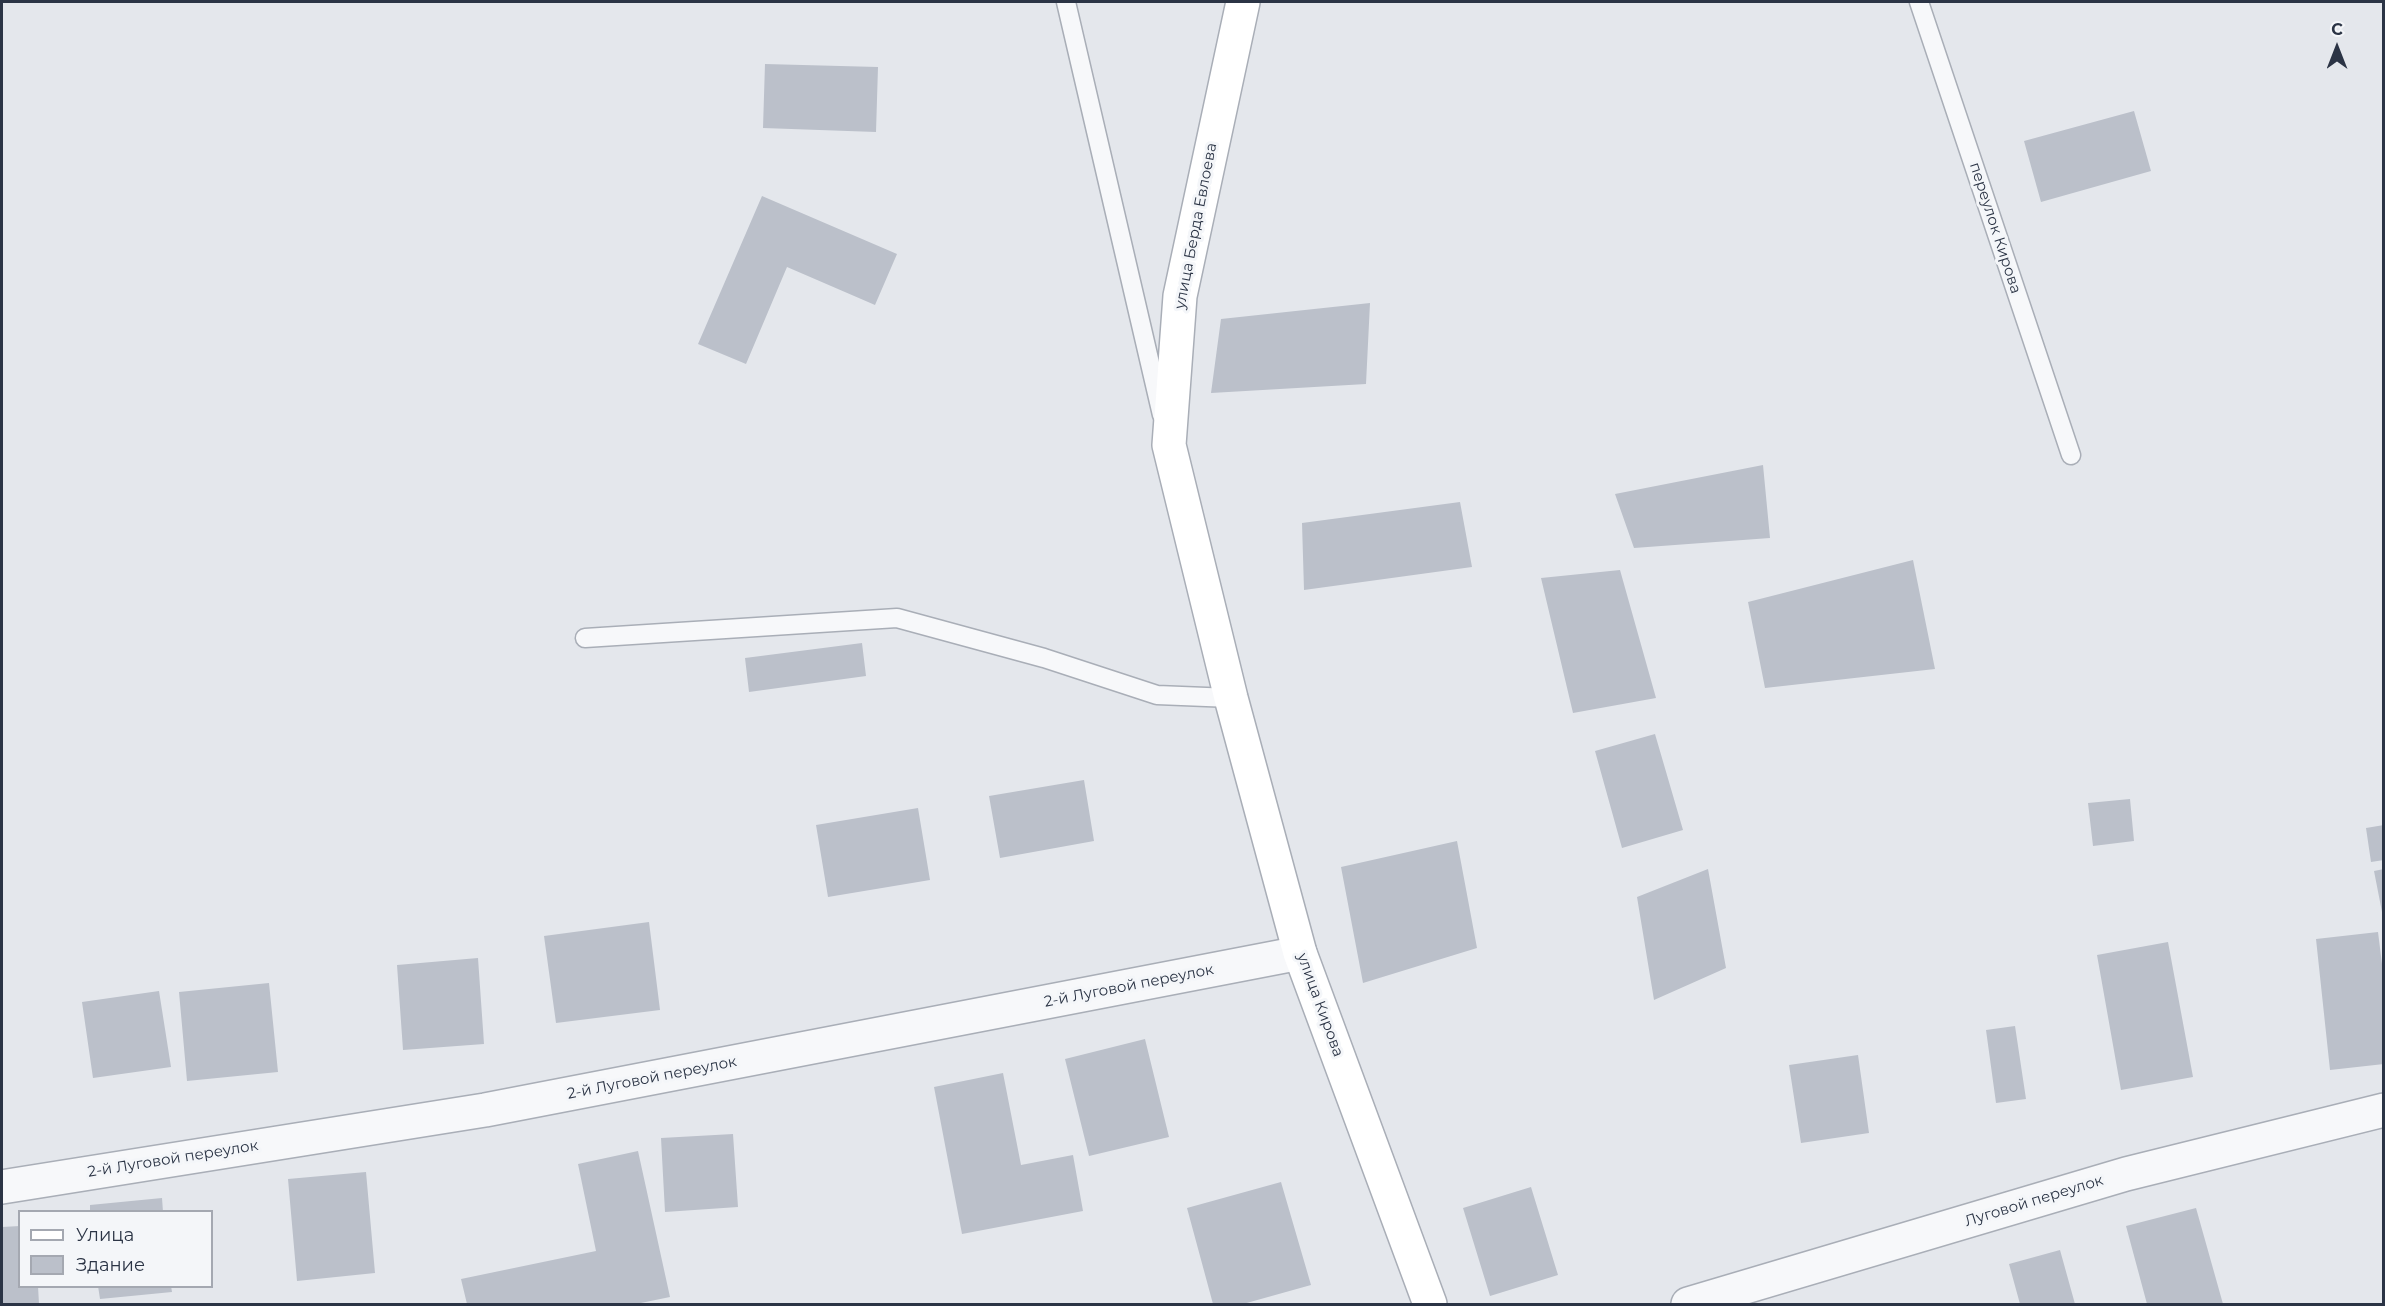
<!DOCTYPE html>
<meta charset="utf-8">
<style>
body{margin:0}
#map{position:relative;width:2385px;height:1306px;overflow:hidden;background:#e4e7ec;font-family:Montserrat,sans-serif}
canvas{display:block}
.frame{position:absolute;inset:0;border:3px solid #2b3445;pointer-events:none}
.legend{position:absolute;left:18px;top:1210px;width:195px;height:78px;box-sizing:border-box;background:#f4f6f9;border:2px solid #a4a8b1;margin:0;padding:8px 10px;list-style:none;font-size:18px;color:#2b3445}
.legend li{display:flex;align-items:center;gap:12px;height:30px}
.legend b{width:30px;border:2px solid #a4a8b1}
.north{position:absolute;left:2307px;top:18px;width:60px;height:60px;-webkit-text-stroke:4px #f4f6f9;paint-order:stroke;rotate:0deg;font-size:16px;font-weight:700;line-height:24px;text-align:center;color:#2b3445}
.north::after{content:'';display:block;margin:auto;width:21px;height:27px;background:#2b3445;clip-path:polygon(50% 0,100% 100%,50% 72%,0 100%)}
</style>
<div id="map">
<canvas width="2385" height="1306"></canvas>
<div class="frame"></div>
<ul class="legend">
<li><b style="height:8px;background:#fff"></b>Улица</li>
<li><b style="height:16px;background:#bbc0ca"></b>Здание</li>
</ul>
<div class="north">С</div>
</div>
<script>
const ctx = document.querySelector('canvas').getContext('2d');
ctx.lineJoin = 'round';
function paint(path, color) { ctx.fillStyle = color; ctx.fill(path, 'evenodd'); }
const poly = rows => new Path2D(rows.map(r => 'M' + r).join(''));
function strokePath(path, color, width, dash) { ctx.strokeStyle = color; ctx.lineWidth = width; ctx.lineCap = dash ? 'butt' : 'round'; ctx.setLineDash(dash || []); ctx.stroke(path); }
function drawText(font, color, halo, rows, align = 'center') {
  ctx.font = font + ' Montserrat,sans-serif'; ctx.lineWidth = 6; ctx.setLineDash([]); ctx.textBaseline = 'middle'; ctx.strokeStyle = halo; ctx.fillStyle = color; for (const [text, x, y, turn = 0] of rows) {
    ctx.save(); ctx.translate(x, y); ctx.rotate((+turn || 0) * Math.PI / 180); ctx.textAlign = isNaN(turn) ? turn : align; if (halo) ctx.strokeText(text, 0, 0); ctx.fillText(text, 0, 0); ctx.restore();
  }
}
paint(poly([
 [765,64,878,67,876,132,763,128],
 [2134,111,2151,171,2041,202,2024,141],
 [762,196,897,254,875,305,787,267,746,364,698,344],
 [1370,303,1366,384,1211,393,1221,319],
 [1763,465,1770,538,1634,548,1615,494],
 [1460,502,1472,567,1304,590,1302,523],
 [1913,560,1935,669,1765,688,1748,602],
 [1620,570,1656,698,1573,713,1541,578],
 [862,643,866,676,749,692,745,658],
 [1655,734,1683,830,1622,848,1595,751],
 [1084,780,1094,841,1000,858,989,796],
 [2130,799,2134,841,2093,846,2088,803],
 [918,808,930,880,828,897,816,825],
 [2384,825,2384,860,2371,862,2366,828],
 [1457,841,1477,948,1363,983,1341,867],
 [1708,869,1726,968,1654,1000,1637,897],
 [2384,869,2384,912,2382,912,2374,871],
 [649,922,660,1010,556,1023,544,936],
 [2378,932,2384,980,2384,1064,2330,1070,2316,939],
 [2168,942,2193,1077,2121,1090,2097,955],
 [478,958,484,1044,403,1050,397,965],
 [269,983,278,1072,187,1081,179,992],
 [159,991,171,1067,93,1078,82,1002],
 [2015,1026,2026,1099,1996,1103,1986,1030],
 [1145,1039,1169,1137,1089,1156,1065,1059],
 [1858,1055,1869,1133,1801,1143,1789,1065],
 [1003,1073,1021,1165,1073,1155,1083,1211,962,1234,934,1087],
 [733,1134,738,1207,665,1212,661,1138],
 [638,1151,670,1297,636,1304,467,1304,461,1279,596,1251,578,1164],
 [366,1172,375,1273,297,1281,288,1179],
 [1281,1182,1311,1285,1243,1304,1213,1304,1187,1208],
 [1531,1187,1558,1275,1490,1296,1463,1208],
 [162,1198,163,1212,90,1212,90,1205],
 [2196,1208,2223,1304,2147,1304,2126,1226],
 [20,1226,20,1286,38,1286,39,1304,2,1304,2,1227],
 [2060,1250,2075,1304,2020,1304,2009,1264],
 [98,1286,171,1286,172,1292,100,1299]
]), '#bbc0ca');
const lane = poly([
 [1066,2,1162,415],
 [1919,2,2071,455],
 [585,638,897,618,1044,658,1157,695,1231,698]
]);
const street = poly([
 [2,1187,485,1110,1300,953],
 [1688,1304,2126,1174,2384,1110]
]);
const secondary = poly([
 [1243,2,1180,296,1169,445,1231,698,1300,953,1430,1304]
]);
strokePath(lane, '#a9aeb7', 21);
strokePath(street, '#a9aeb7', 36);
strokePath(secondary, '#a9aeb7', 36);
strokePath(lane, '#f7f8fa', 18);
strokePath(street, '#f7f8fa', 33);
strokePath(secondary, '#fff', 33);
drawText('15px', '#2b3445', '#f4f6f9', [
 ["улица Берда Евлоева",1196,226,-79],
 ["переулок Кирова",1995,228,72],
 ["2-й Луговой переулок",1129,986,-11],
 ["улица Кирова",1320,1005,70],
 ["2-й Луговой переулок",652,1078,-11],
 ["2-й Луговой переулок",173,1159,-9],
 ["Луговой переулок",2034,1201,-17]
]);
</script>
